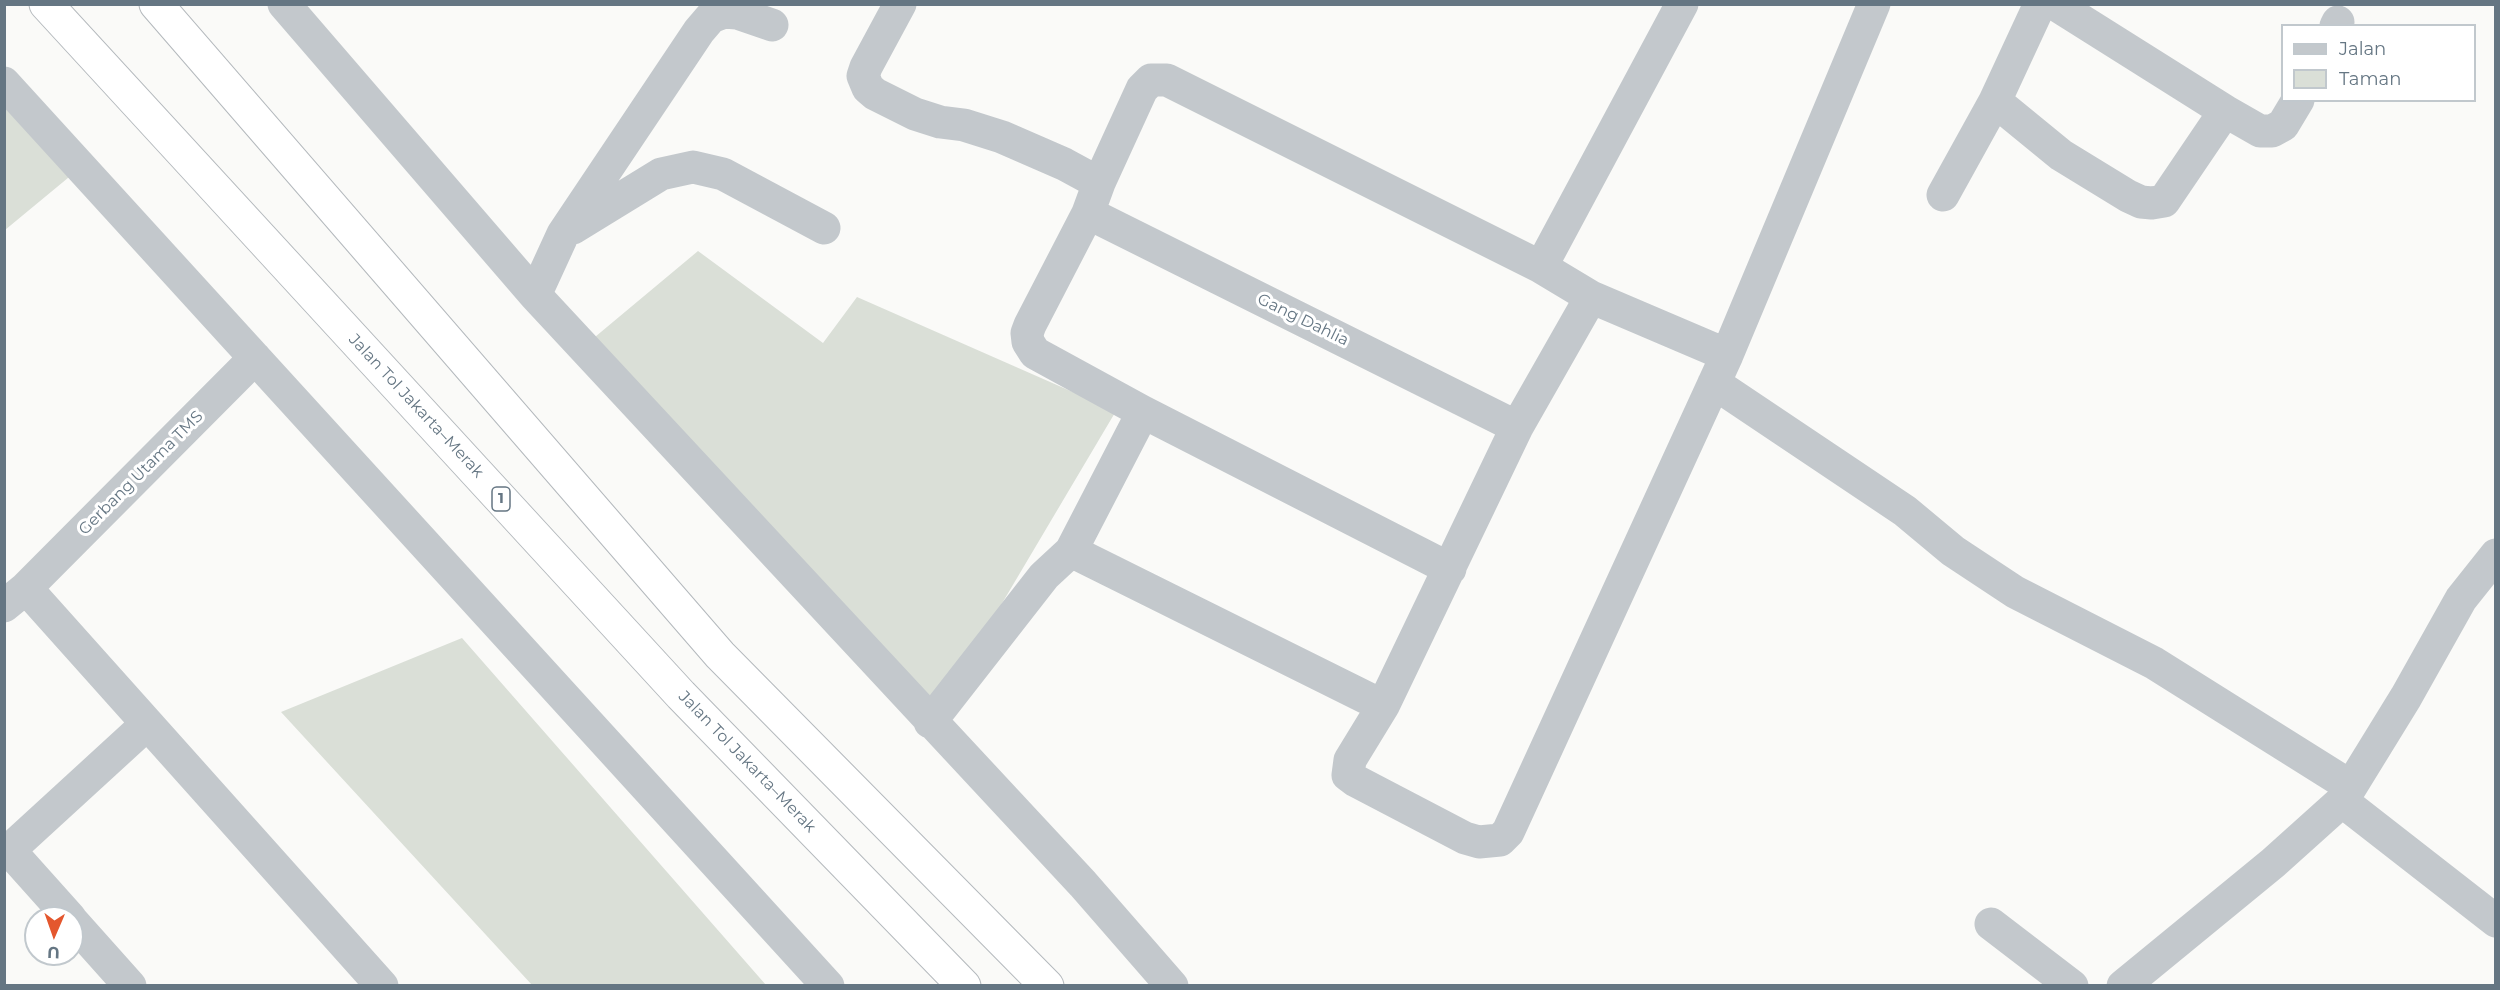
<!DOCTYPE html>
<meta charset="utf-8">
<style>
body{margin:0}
#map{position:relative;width:2500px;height:990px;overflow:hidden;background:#fafaf8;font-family:Montserrat,sans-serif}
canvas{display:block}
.frame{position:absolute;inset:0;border:6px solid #657683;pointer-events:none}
.legend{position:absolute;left:2281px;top:24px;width:195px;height:78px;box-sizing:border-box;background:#fff;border:2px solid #c1c8cd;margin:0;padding:8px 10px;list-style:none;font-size:18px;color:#657683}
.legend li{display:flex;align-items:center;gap:12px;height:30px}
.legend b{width:30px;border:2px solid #c1c8cd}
.north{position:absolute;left:24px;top:906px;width:60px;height:60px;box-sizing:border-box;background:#fff;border:2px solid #c1c8cd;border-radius:50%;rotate:182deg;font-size:16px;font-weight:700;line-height:24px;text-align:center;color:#657683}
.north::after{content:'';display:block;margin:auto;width:21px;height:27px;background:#e4572e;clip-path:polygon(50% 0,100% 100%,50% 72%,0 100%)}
</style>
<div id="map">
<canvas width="2500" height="990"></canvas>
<div class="frame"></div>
<ul class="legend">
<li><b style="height:8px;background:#c3c8cc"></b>Jalan</li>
<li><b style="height:16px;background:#dadfd7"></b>Taman</li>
</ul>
<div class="north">U</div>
</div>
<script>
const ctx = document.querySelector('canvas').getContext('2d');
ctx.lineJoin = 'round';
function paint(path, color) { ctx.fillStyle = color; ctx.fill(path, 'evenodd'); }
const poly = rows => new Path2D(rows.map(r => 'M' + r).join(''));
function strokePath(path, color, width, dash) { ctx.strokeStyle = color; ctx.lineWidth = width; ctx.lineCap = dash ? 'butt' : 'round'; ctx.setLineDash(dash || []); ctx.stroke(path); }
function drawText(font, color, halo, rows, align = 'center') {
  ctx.font = font + ' Montserrat,sans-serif'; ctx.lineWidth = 6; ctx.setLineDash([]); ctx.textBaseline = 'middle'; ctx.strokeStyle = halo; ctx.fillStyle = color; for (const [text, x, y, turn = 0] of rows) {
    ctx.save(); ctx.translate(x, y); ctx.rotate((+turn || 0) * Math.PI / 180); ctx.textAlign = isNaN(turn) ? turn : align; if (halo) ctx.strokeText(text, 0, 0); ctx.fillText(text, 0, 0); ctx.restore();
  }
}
paint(poly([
 [5,88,80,168,5,230],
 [698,251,823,343,857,297,1116,411,937,713,589,342],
 [462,638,766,985,532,985,281,712]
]), '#dadfd7');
const highway = poly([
 [46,4,681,695,964,986],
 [156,4,720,655,1047,986]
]);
strokePath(highway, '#b4b9bd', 35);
strokePath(poly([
 [284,4,535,295,1083,884,1172,986],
 [900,4,866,67,863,76,868,88,875,94,915,114,940,122,964,125,1002,137,1064,164,1099,183],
 [2055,4,2225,111],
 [2336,26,2338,22],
 [4,83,828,986],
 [1995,101,2061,155,2128,196,2141,202,2152,203,2164,201,2225,111,2260,131,2272,131,2283,125,2298,100],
 [1943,195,1995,101,2040,4],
 [1088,213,1517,427],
 [573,228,661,174,693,167,723,174,824,228],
 [1541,267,1682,4],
 [535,295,563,234,699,31,711,17,724,12,737,13,772,25],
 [1714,383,1905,511,1953,551,2015,592,2154,663,2350,786],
 [1071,551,1383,706,1517,427,1591,297],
 [1450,569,1143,412,1035,353,1028,342,1027,333,1030,325,1088,213,1099,183,1142,89,1151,80,1167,80,1541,267,1591,297,1727,355],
 [26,588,255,358],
 [4,606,26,588,382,986],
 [1383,706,1350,760,1348,775,1356,781,1465,838,1479,842,1500,840,1508,832,1727,355,1874,4],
 [930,722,1044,576,1071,551,1143,412],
 [2342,801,2496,921],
 [10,851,70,918],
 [4,855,147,724],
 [72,921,130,986],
 [1991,924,2072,986],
 [2123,986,2273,863,2342,801,2406,697,2461,599,2496,555]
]), '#c3c8cc', 33);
strokePath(highway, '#fff', 33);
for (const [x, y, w] of [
 [501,499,18]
]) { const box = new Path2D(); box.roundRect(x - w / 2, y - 12, w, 24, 4.5); ctx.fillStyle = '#fff'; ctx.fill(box); strokePath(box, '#657683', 1.5); }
drawText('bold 15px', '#657683', null, [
 ["1",501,499]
]);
drawText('16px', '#657683', '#fff', [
 ["Gang Dahlia",1303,320,26],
 ["Jalan Tol Jakarta–Merak",416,406,47],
 ["Gerbang Utama TMS",141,473,-45],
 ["Jalan Tol Jakarta–Merak",747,762,46]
]);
</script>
